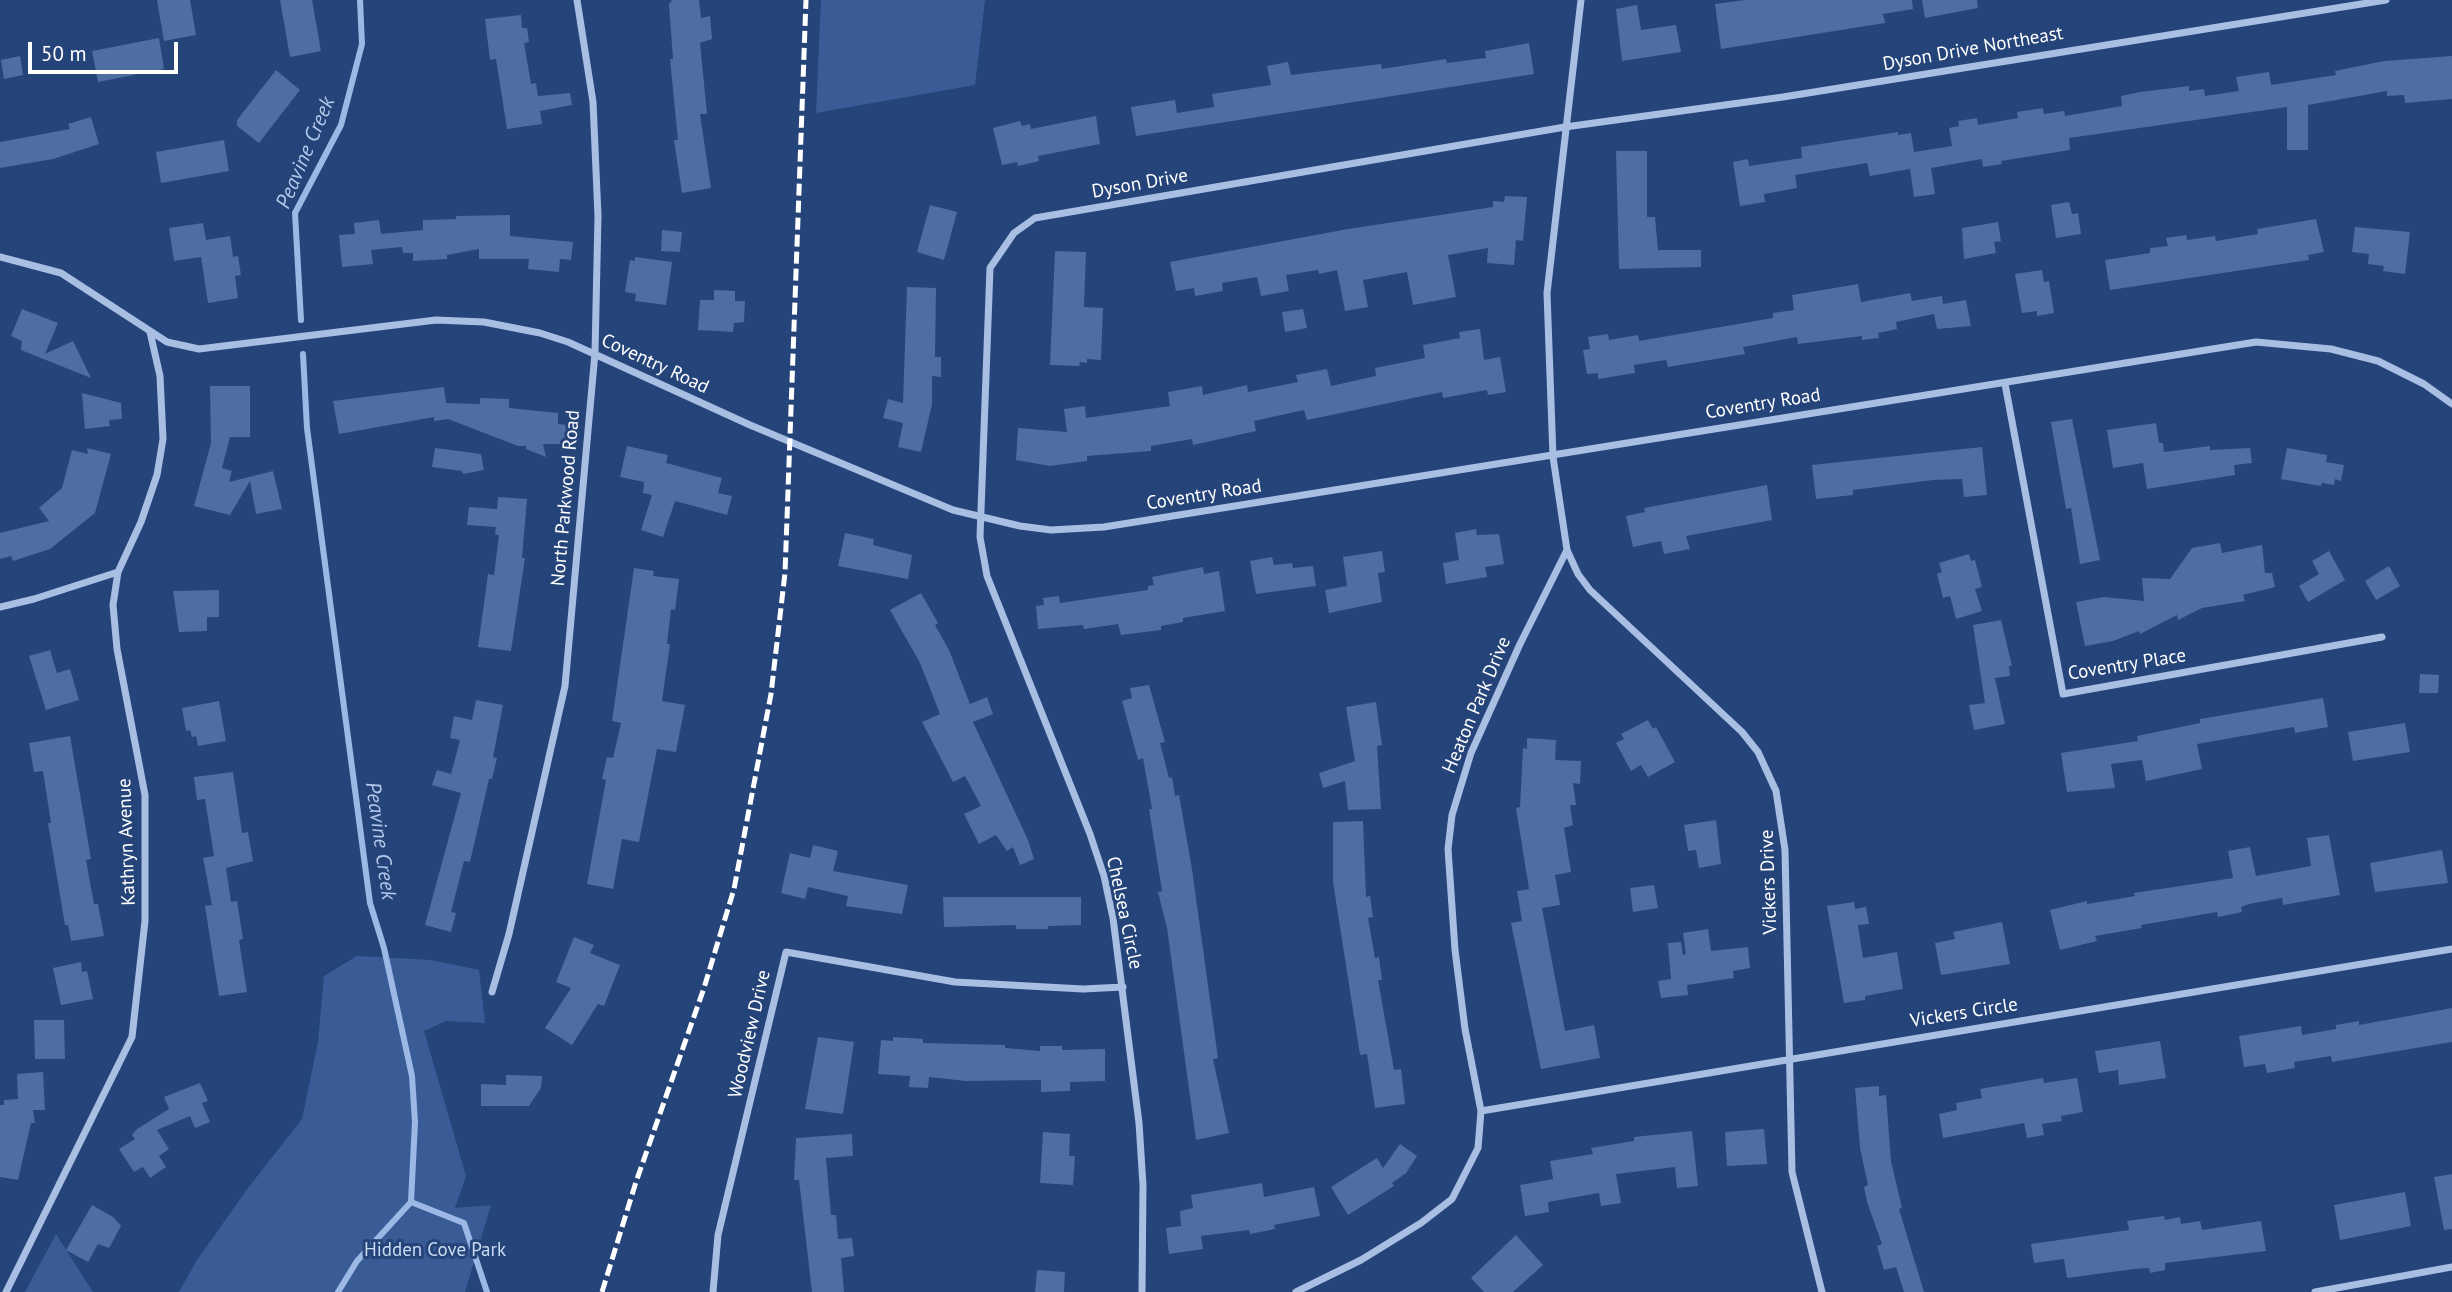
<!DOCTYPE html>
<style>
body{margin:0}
#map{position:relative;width:2452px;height:1292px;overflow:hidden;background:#254479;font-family:"PT Sans",sans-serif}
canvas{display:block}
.scale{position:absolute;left:28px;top:42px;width:150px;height:32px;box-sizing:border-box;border:4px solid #fff;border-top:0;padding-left:9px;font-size:21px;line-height:24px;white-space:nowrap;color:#fff;-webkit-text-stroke:5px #254479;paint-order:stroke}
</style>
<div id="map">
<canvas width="2452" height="1292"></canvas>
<div class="scale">50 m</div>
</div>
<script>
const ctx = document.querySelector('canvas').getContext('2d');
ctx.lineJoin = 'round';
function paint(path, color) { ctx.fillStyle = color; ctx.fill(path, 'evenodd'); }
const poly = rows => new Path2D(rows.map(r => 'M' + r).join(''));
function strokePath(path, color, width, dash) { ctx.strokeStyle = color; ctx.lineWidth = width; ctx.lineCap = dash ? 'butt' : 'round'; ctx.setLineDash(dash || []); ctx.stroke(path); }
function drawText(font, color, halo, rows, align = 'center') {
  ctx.font = font + ' "PT Sans",sans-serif'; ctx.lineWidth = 6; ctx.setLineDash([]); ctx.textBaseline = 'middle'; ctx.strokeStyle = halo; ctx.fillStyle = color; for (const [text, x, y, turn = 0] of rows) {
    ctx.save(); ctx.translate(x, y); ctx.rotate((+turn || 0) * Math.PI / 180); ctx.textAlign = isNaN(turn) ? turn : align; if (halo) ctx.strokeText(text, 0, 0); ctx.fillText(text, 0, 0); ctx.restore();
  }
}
paint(poly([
 [821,0,985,0,975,85,816,113],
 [357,956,431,960,479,970,485,1023,446,1021,424,1031,466,1176,455,1208,491,1205,465,1292,179,1292,197,1260,248,1188,302,1119,318,1042,324,976],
 [56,1234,93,1292,25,1292]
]), '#395c96');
strokePath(poly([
 [301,320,295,213,341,125,362,44,360,0],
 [303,354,307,428,370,903,384,948,412,1076,415,1122,411,1202,464,1223,487,1292],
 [338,1292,357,1261,411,1202]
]), '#9cb8e4', 6);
paint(poly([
 [157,0,190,0,196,35,164,41],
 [280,0,312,0,321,51,290,57],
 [672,0,699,0,701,18,710,16,712,39,700,43,707,114,700,114,711,188,682,193,674,140,678,140,670,59,673,59,669,4],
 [1745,0,1912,0,1913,9,1883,14,1885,23,1721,49,1715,4],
 [1922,0,1977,0,1978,8,1925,18],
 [1637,5,1641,30,1676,25,1681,52,1622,61,1616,9],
 [521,15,522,28,527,28,529,42,524,43,531,84,536,83,538,96,570,93,572,105,540,111,542,124,507,129,496,59,490,60,485,19],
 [159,38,164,69,98,82,92,51],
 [1529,43,1534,74,1136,136,1131,107,1175,100,1177,113,1214,107,1212,94,1271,85,1267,66,1288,62,1291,75,1381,64,1382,69,1446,59,1447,63,1486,58,1485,51],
 [20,56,23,75,4,79,1,60],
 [2452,56,2452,99,2405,103,2404,95,2387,96,2387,91,2308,105,2308,150,2287,150,2287,107,2069,138,2070,150,2001,161,2002,164,1983,167,1982,159,1931,168,1935,194,1914,197,1910,169,1870,176,1867,163,1795,175,1797,188,1764,194,1765,202,1740,206,1733,162,1748,159,1749,166,1802,158,1801,147,1898,132,1898,135,1911,133,1914,152,1952,146,1949,128,1959,126,1958,121,1977,118,1978,125,2018,118,2017,112,2043,108,2044,114,2064,111,2065,116,2122,106,2121,96,2140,92,2189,86,2189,91,2204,89,2205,96,2239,91,2236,77,2269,72,2271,85,2336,75,2335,71,2384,61],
 [276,70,300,90,259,143,237,126,237,120],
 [1096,116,1100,144,1038,156,1039,161,1018,166,1017,162,1002,165,993,128,1020,121,1022,126,1030,124,1031,129],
 [91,117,99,144,53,159,0,168,0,142,70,129,68,124],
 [224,140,229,171,161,183,156,152],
 [1616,151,1647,151,1647,217,1655,217,1658,250,1701,250,1701,267,1619,269],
 [1505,196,1527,197,1523,241,1516,240,1514,265,1487,263,1488,248,1448,255,1456,297,1413,305,1407,272,1363,280,1368,307,1345,311,1337,270,1319,274,1318,270,1286,275,1289,291,1261,296,1257,277,1222,283,1223,291,1195,296,1194,288,1176,291,1170,262,1348,229,1493,207,1493,201,1504,202],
 [2069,202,2072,214,2078,213,2081,234,2056,238,2051,205],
 [930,205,957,212,944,260,917,252],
 [510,215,510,236,573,242,571,260,560,259,559,272,528,269,529,259,479,259,479,249,447,255,447,259,413,261,413,253,403,253,402,247,371,250,373,264,342,267,339,235,355,234,354,223,379,220,381,234,423,230,423,220,456,219,456,216],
 [2316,219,2324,252,2308,255,2309,260,2110,290,2105,260,2150,253,2150,248,2168,246,2166,238,2186,235,2187,240,2215,236,2216,241,2258,234,2257,229],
 [1998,222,2001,241,1994,242,1996,253,1964,259,1962,228],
 [203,223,206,240,230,236,233,257,238,256,241,275,235,276,238,298,208,303,201,257,174,261,169,228],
 [2355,227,2410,232,2405,274,2383,271,2384,266,2368,264,2369,254,2352,252],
 [662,230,682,232,680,252,661,251],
 [1055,251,1086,252,1084,307,1103,308,1101,360,1087,359,1087,363,1080,362,1079,366,1050,365],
 [635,257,672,262,666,305,635,301,636,294,625,292,630,260,635,261],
 [2042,270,2044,282,2049,281,2054,313,2037,316,2037,311,2022,313,2015,274],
 [1858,284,1861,302,1910,293,1912,301,1942,296,1943,304,1966,300,1971,326,1937,329,1934,314,1896,322,1897,329,1878,333,1879,338,1862,340,1862,336,1798,344,1797,337,1743,347,1745,354,1668,367,1666,360,1634,365,1635,373,1598,379,1598,373,1587,374,1583,350,1590,349,1588,337,1608,334,1609,340,1638,335,1639,341,1773,318,1773,313,1794,310,1792,295],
 [907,287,936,288,935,357,941,357,941,377,932,376,932,404,921,452,898,447,903,423,883,418,888,399,903,403],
 [714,290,735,291,735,301,745,301,744,322,734,323,733,332,698,330,700,300,714,300],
 [22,309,58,323,45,354,73,341,91,378,21,350,22,341,11,336],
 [1303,309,1307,328,1285,332,1282,312],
 [1480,329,1484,360,1500,357,1506,392,1488,395,1487,390,1443,398,1442,392,1307,420,1304,410,1254,421,1256,431,1193,445,1192,439,1151,446,1151,451,1087,456,1087,461,1050,466,1016,460,1018,428,1067,432,1064,409,1085,406,1086,418,1170,406,1168,392,1202,386,1203,395,1247,385,1248,392,1298,382,1296,375,1327,369,1331,386,1376,376,1375,368,1425,358,1423,345,1460,338,1459,332],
 [210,386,250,386,250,437,230,437,222,468,232,471,229,482,273,471,282,509,256,514,250,481,230,515,194,506,211,443],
 [444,387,446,403,480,404,480,398,509,399,509,408,558,413,558,424,568,425,567,444,543,444,546,457,526,449,526,446,518,446,448,419,434,421,434,417,339,434,333,401],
 [82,393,121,403,122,419,109,420,110,426,85,429],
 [2072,419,2100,560,2080,564,2071,508,2066,509,2051,422],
 [2156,423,2159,443,2163,443,2164,452,2210,446,2210,450,2250,448,2252,463,2234,465,2235,475,2147,489,2143,463,2113,468,2107,430],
 [627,446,668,455,666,463,722,478,718,493,732,496,727,515,675,501,663,537,641,530,652,495,643,493,644,482,620,477],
 [1982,447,1987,495,1964,497,1962,479,1933,480,1853,490,1853,495,1816,499,1812,465],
 [87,448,111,454,95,513,50,549,13,561,11,556,0,559,0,533,49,521,39,508,62,488,72,450,88,454],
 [435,448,481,454,484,470,463,474,462,471,432,467],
 [2287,448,2327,455,2326,462,2344,465,2341,481,2335,479,2334,485,2322,483,2321,486,2281,479],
 [1767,485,1772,520,1686,536,1690,549,1664,554,1661,541,1633,547,1626,516,1645,512,1644,508],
 [498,497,527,499,522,558,525,558,511,651,478,647,488,574,494,575,499,535,495,535,496,527,467,525,469,507,497,509],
 [1476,529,1477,535,1499,534,1504,564,1485,567,1487,577,1446,584,1443,563,1459,560,1455,533],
 [845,533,874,539,873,545,912,555,908,579,838,566],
 [2220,543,2222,553,2262,545,2265,573,2272,573,2275,587,2243,595,2245,601,2202,608,2178,620,2177,615,2140,634,2139,631,2113,641,2085,646,2076,602,2104,597,2144,601,2142,578,2170,579,2192,548],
 [1382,551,1385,572,1378,573,1382,602,1329,613,1325,590,1347,586,1343,557],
 [2329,551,2345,580,2308,602,2299,586,2319,574,2312,561],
 [1969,554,1971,561,1975,560,1982,587,1975,589,1982,611,1956,619,1950,596,1943,598,1937,574,1942,572,1939,563],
 [1272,557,1274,565,1292,563,1293,568,1313,566,1316,586,1256,594,1250,561],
 [2389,566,2400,586,2376,600,2365,581],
 [1203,567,1204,574,1219,571,1225,611,1183,618,1183,622,1161,626,1161,630,1121,635,1118,624,1084,629,1083,625,1038,629,1036,606,1044,605,1043,598,1059,596,1060,603,1148,590,1148,586,1154,585,1152,577],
 [634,568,654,571,653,576,679,579,675,610,671,609,667,644,670,644,662,701,685,705,676,752,657,749,639,842,622,839,613,889,587,884,606,780,602,779,607,757,613,758,621,723,612,721],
 [219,590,219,617,207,617,207,631,179,632,173,591],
 [921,593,938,623,935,625,949,650,970,704,987,697,993,714,973,722,1028,840,1034,859,1020,865,1013,847,1007,851,996,835,979,844,964,814,981,806,965,776,953,782,922,722,940,714,920,663,890,610],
 [2001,620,2012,666,2009,666,2010,676,1995,678,2005,724,1974,730,1969,705,1985,703,1973,625],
 [50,650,57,673,70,669,79,700,46,710,29,656],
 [2420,674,2439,675,2438,693,2419,693],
 [1149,685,1165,742,1160,743,1169,778,1172,777,1175,796,1179,795,1192,869,1218,1058,1213,1059,1229,1133,1196,1140,1167,928,1158,892,1162,891,1149,809,1152,809,1143,758,1138,760,1122,701,1132,698,1130,688],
 [2323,698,2328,727,2295,733,2294,727,2197,744,2202,769,2146,781,2142,760,2111,764,2115,788,2067,792,2061,753,2138,741,2137,736,2200,723,2200,719],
 [476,700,503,705,493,757,497,758,492,779,489,779,470,862,464,861,451,912,456,913,451,932,425,925,461,793,432,785,437,770,451,774,460,740,450,738,454,716,472,720],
 [219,701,226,741,198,746,196,736,192,737,190,730,186,731,182,708],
 [1376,702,1382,745,1377,746,1381,809,1348,810,1345,781,1323,788,1319,773,1355,761,1346,707],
 [1648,720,1653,729,1656,727,1675,762,1648,777,1641,765,1631,771,1616,743,1624,739,1621,734],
 [2405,723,2410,752,2353,761,2348,732],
 [70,736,91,859,86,860,94,904,98,904,104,936,71,941,68,925,65,925,48,823,51,823,43,771,34,772,29,743],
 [1527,738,1556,740,1555,760,1581,761,1580,784,1573,783,1576,805,1570,805,1573,825,1564,828,1571,872,1555,875,1560,905,1542,908,1565,1031,1594,1025,1600,1058,1541,1069,1511,923,1522,921,1517,891,1529,889,1516,808,1520,807,1523,748,1527,749],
 [233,772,242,833,248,832,253,861,226,868,231,902,237,901,243,939,239,940,247,992,219,996,205,906,212,905,203,858,214,856,205,799,197,800,194,777],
 [1716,820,1721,864,1699,868,1696,850,1688,851,1684,825],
 [1363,821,1366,897,1370,896,1373,917,1368,918,1375,958,1379,957,1382,980,1378,980,1394,1070,1401,1069,1405,1104,1375,1108,1367,1054,1360,1055,1333,882,1333,822],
 [2329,835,2340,895,2283,905,2282,898,2249,904,2241,907,2242,912,2218,917,2217,912,2141,925,2142,928,2095,936,2097,941,2060,950,2050,910,2087,901,2087,904,2112,900,2135,896,2134,893,2233,878,2228,851,2250,847,2256,876,2311,866,2307,838],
 [813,845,838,851,833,871,908,885,902,914,846,906,848,896,808,887,805,899,781,893,790,853,810,858],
 [2442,850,2448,883,2375,892,2370,863],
 [1654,885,1658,908,1633,912,1630,888],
 [943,897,1081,897,1081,925,1048,926,1048,929,1016,929,1016,925,944,927],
 [1854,902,1855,909,1866,907,1869,924,1858,925,1863,958,1897,952,1903,989,1865,996,1865,1000,1844,1003,1827,906],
 [2002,922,2010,964,1941,975,1935,943,1955,939,1953,932],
 [1708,929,1711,951,1748,947,1750,968,1733,971,1734,978,1687,985,1688,995,1661,998,1658,981,1671,979,1668,943,1681,942,1683,955,1686,954,1683,933],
 [574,937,594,945,590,953,620,965,604,1006,598,1004,572,1045,545,1028,571,988,556,982],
 [81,962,82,972,87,971,93,999,61,1005,53,968],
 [2452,1008,2452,1042,2332,1062,2331,1056,2294,1062,2295,1068,2267,1073,2265,1064,2244,1067,2239,1036,2301,1026,2302,1035,2336,1029,2336,1025,2359,1021,2359,1025],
 [34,1020,64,1020,65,1059,35,1059],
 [818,1037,854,1042,843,1114,805,1109],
 [893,1037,923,1039,923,1043,1005,1045,1005,1048,1040,1051,1040,1046,1062,1046,1062,1050,1105,1049,1105,1081,1070,1082,1070,1091,1041,1092,1041,1080,966,1081,929,1077,928,1088,909,1087,910,1076,878,1074,881,1040,893,1041],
 [2160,1041,2166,1078,2119,1085,2118,1070,2099,1073,2095,1051],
 [43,1072,45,1110,33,1110,35,1123,31,1123,18,1180,0,1177,0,1105,4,1105,4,1100,18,1099,17,1074],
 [506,1075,542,1076,541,1088,529,1106,481,1106,481,1084,506,1085],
 [2043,1078,2044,1083,2077,1078,2083,1112,2061,1116,2062,1121,2042,1124,2044,1135,2027,1138,2024,1123,1943,1138,1939,1114,1957,1110,1956,1103,1982,1098,1980,1089],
 [200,1083,208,1101,202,1103,210,1122,195,1128,190,1116,157,1130,169,1149,159,1156,166,1167,150,1178,143,1167,134,1172,119,1149,135,1139,132,1135,137,1129,169,1109,164,1097],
 [1879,1086,1879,1096,1886,1095,1891,1161,1902,1208,1899,1209,1924,1292,1904,1292,1896,1267,1884,1270,1877,1246,1882,1244,1867,1202,1864,1187,1868,1185,1860,1148,1855,1088],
 [1764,1129,1767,1164,1727,1166,1725,1132],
 [1692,1131,1698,1186,1677,1188,1675,1167,1616,1174,1621,1203,1601,1206,1599,1193,1548,1202,1549,1212,1525,1216,1520,1185,1553,1179,1550,1161,1593,1154,1591,1148,1634,1141,1634,1137],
 [1043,1132,1070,1134,1069,1156,1075,1156,1073,1185,1040,1183],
 [852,1134,853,1156,826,1158,831,1215,836,1215,838,1239,852,1238,854,1256,841,1258,844,1292,812,1292,799,1180,794,1180,796,1138],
 [1400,1144,1417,1156,1406,1173,1392,1183,1394,1186,1348,1215,1331,1187,1377,1158,1383,1168],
 [2452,1174,2452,1229,2444,1230,2434,1177],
 [1262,1183,1264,1197,1314,1187,1320,1216,1274,1225,1275,1229,1250,1234,1249,1230,1201,1236,1203,1249,1169,1254,1166,1228,1181,1226,1180,1211,1193,1208,1191,1195],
 [2405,1192,2411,1226,2340,1240,2334,1205],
 [92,1205,113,1217,121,1226,109,1248,98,1244,88,1262,66,1250],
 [2164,1216,2165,1220,2180,1217,2181,1224,2200,1221,2202,1230,2261,1221,2266,1251,2165,1263,2165,1270,2150,1273,2149,1268,2134,1269,2067,1278,2064,1259,2034,1263,2031,1244,2129,1230,2127,1221],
 [1516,1235,1543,1265,1513,1292,1484,1292,1471,1278],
 [1037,1270,1065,1272,1064,1292,1035,1292]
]), '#4e6da2');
strokePath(poly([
 [0,257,61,273,167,342,199,349,436,320,484,322,540,333,568,342,750,425,953,510,1020,526,1051,530,1104,527,2256,342,2331,349,2378,361,2424,384,2452,404],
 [2005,384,2063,694,2382,637],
 [1567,550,1578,574,1590,590,1742,732,1758,752,1776,791,1785,850,1792,1172,1822,1292],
 [0,607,34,599,118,572],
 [492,992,509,934,565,686,595,353,598,216,593,102,577,0],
 [1481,1111,2452,949],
 [6,1292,132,1037,145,921,145,795,117,649,113,605,118,572,141,522,157,475,163,439,160,376,150,332],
 [713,1292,718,1235,786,952,955,982,1083,989,1123,987],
 [1142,1292,1143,1185,1139,1123,1113,918,1104,876,1090,834,987,576,980,537,990,268,1014,233,1035,218,1565,127,1783,97,2386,0],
 [1296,1292,1361,1260,1421,1223,1452,1199,1478,1148,1481,1111,1465,1029,1455,950,1448,849,1452,815,1471,753,1520,644,1567,550,1553,457,1547,293,1581,0],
 [2315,1292,2452,1267]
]), '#a8bee3', 7);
strokePath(poly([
 [602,1292,636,1182,704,988,734,889,771,694,785,573,806,0]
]), '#fff', 5, [12, 5]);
drawText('19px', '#fff', '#254479', [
 ["Dyson Drive Northeast",1973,49,-10],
 ["Dyson Drive",1140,184,-10],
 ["Coventry Road",655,364,25],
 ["Coventry Road",1763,404,-9],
 ["Coventry Road",1204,495,-9],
 ["North Parkwood Road",566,498,-85],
 ["Coventry Place",2127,665,-9],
 ["Heaton Park Drive",1477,705,-67],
 ["Kathryn Avenue",127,842,-92],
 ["Vickers Drive",1769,882,-92],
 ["Chelsea Circle",1124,913,78],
 ["Vickers Circle",1964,1013,-9],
 ["Woodview Drive",750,1034,-77]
]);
drawText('19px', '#cadaf3', '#254479', [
 ["Hidden Cove Park",435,1251]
]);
drawText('italic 21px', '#b3c8eb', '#254479', [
 ["Peavine Creek",306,153,-67],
 ["Peavine Creek",380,841,82]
]);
</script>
